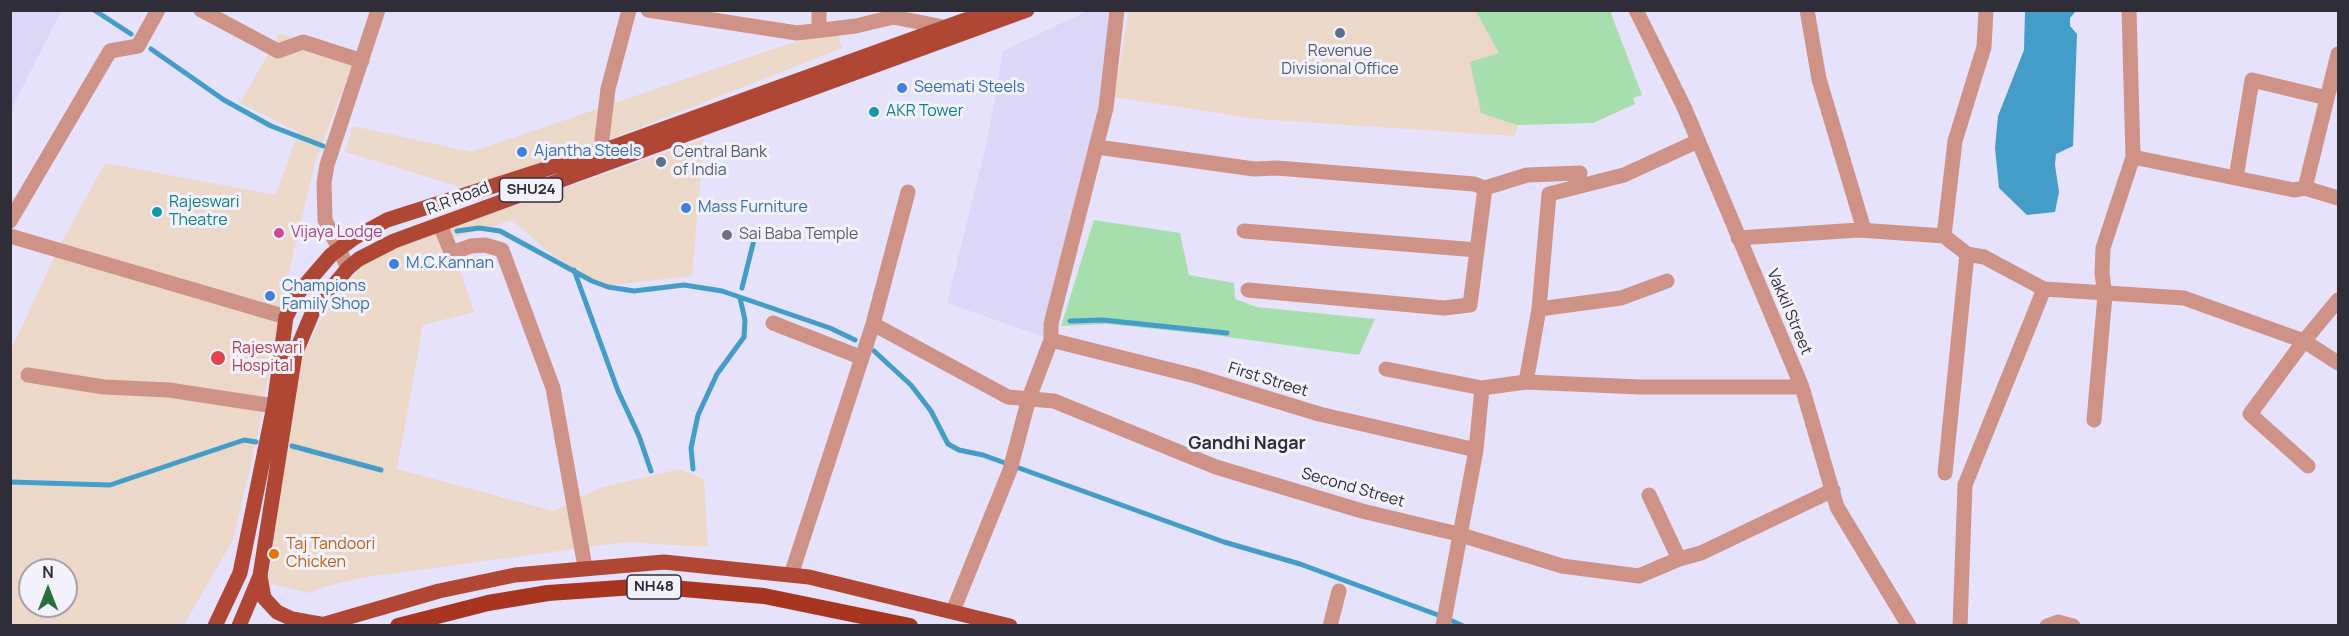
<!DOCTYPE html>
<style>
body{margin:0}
#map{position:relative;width:2349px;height:636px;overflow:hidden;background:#e6e2fb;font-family:Manrope,sans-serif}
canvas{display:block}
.frame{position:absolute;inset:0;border:12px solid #2f2d37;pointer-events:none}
.north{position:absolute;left:18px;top:558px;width:60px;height:60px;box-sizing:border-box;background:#f3f2fc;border:2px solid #a5a3ad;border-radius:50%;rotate:0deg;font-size:16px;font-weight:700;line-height:24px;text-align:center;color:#2f2d37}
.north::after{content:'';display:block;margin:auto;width:21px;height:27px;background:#29703c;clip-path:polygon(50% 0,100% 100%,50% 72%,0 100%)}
</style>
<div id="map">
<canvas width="2349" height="636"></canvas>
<div class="frame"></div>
<div class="north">N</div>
</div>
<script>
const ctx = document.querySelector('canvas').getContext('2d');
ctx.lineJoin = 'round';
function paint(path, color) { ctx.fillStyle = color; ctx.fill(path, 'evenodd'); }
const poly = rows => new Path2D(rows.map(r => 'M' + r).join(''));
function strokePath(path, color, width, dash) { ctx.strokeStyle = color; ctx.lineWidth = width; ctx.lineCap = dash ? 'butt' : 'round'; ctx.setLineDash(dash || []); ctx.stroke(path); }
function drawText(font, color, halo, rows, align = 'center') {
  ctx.font = font + ' Manrope,sans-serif'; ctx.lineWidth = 6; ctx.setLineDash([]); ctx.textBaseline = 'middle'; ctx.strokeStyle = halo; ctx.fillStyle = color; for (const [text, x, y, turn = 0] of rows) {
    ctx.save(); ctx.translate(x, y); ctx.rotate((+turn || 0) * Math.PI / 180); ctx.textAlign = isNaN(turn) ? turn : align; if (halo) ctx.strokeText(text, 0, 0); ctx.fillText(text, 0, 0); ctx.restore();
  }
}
paint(poly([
 [1129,10,1610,11,1642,95,1633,98,1635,104,1593,123,1518,125,1515,136,1257,119,1114,97],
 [837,32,842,48,547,164,464,188,345,152,353,126,471,152,788,44],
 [280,33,354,61,316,159,281,305,258,433,233,540,184,625,11,626,11,350,58,249,105,163,276,195,298,132,240,103],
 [30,570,66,570,66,606,30,606],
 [704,139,692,276,601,286,551,254,512,220,450,239,474,312,423,325,397,469,553,511,600,488,679,469,704,479,708,547,626,542,360,578,327,586,308,593,268,583,297,365,333,297,365,264,390,249]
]), '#ebd8c8');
paint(poly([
 [11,10,61,11,11,110,10,11],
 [1087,11,1109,11,1101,111,1044,337,947,303,987,141,1003,51]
]), '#ddd7f7');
paint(poly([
 [1476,11,1610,11,1642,95,1633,98,1635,104,1593,123,1517,125,1481,113,1470,62,1499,53],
 [1094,220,1180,233,1189,275,1234,283,1235,299,1257,307,1375,319,1359,355,1213,335,1107,324,1061,326]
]), '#a6dfad');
paint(poly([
 [2025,11,2076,11,2070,18,2070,26,2077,34,2073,146,2056,154,2055,165,2059,192,2055,212,2027,215,1999,188,1995,148,1998,116,2024,50]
]), '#449dc8');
strokePath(poly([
 [94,10,131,34],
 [151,49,224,100,271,126,323,146],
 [457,231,479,228,500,231,592,281,608,287,634,291,684,285,722,291,830,328,855,340],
 [574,270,618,391,639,436,651,471],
 [742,288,754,240],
 [1070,321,1103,320,1227,333],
 [874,351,911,385,931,411,948,444,959,450,983,455,1224,542,1300,564,1438,615],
 [292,446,381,470],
 [693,469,691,448,698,415,717,374,744,337,745,320,740,298],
 [10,482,110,485,244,440,256,442],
 [1450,620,1463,626]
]), '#449dc8', 5);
strokePath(poly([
 [201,10,278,51,303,42,362,61],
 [648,10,797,33,856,26,893,17,949,28],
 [819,10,819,30],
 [1636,10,1684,107,1802,387,1837,507,1909,626],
 [1807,10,1819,79,1864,230],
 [602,139,608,89,629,10],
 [1097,147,1254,169,1277,168,1474,184,1485,188,1527,175,1580,173],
 [2133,157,2294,190,2305,188,2338,198],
 [2236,178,2252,80,2327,98],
 [2305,188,2338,54],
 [10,221,110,51,138,46,158,10],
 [440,225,450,249,457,251,471,246,485,245,502,250,553,388,585,567],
 [1244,231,1477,250],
 [1944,236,1955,141,1984,47,1986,10],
 [1738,238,1859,230,1944,236,1967,254,1984,257,2044,289,2184,298,2304,341,2338,363],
 [348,268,325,220,324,183,327,165,378,10],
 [1248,290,1444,308,1470,305,1485,188],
 [1539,309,1621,298,1667,281],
 [773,323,860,357],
 [873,324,1008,397,1054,401,1216,467,1362,511,1458,534,1562,566,1639,576,1679,559,1701,553,1833,490],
 [1051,340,1195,376,1319,414,1476,450],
 [1386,369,1482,388,1526,382,1640,387,1802,387],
 [28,375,104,387,169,390,274,406],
 [1526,382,1539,309,1549,194,1624,175,1698,141],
 [2094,420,2105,295,2102,273,2103,248,2133,157,2129,10],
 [2308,466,2250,414,2304,341,2338,300],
 [1945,473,1967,254],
 [1649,495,1679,559],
 [791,575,873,324,908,192],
 [953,611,1010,470,1029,398,1051,340,1051,324,1106,108,1117,10],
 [1330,626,1339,591],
 [1443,626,1476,450,1482,388],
 [1960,626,1965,485,2044,289],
 [2047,626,2058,622,2073,626]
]), '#ce9386', 15);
strokePath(poly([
 [10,236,286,317]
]), '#ce9386', 15);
strokePath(poly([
 [260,576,264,598,277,612,292,619,320,624],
 [215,626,240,573,274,406,286,317,299,292,331,255,354,238,387,220,602,151,993,10],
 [239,626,260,576,295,354,314,309,348,268,359,259,394,241,1027,10],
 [318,626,439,591,515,575,664,562,809,577,1010,626]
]), '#af4734', 15);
strokePath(poly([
 [398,626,488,603,548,593,649,586,764,596,910,626]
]), '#a83520', 16);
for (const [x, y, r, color] of [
 [1340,33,6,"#5c6f8a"],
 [902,88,6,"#3f7fe0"],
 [874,112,6,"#0f9aa8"],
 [522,152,6,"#3f7fe0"],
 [661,162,6,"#5c6f8a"],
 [686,208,6,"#3f7fe0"],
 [157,212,6,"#0f9aa8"],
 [279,233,6,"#d1479c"],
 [727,235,6,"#6b7280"],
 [394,264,6,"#3f7fe0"],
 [270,296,6,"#3f7fe0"],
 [218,358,8,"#e0444e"],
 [274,554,6,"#e8710a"]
]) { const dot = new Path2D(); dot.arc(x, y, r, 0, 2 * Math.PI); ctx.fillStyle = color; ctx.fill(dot); strokePath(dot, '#f3f2fc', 2); }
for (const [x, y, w] of [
 [531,190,63],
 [654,587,54]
]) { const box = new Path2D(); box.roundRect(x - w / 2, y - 12, w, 24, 4.5); ctx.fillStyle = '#f3f2fc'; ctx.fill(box); strokePath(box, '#2f2d37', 1.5); }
drawText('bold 15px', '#2f2d37', null, [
 ["SHU24",531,190],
 ["NH48",654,587]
]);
drawText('16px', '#4e5e75', '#f3f2fc', [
 ["Revenue",1340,52],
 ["Divisional Office",1340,70],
 ["Central Bank",673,153,"left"],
 ["of India",673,171,"left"]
]);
drawText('16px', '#366cbe', '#f3f2fc', [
 ["Seemati Steels",914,88],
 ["Ajantha Steels",534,152],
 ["Mass Furniture",698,208],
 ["M.C.Kannan",406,264],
 ["Champions",282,287],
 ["Family Shop",282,305]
], 'left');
drawText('16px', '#0d838f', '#f3f2fc', [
 ["AKR Tower",886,112],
 ["Rajeswari",169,203],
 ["Theatre",169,221]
], 'left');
drawText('16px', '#2f2d37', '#f3f2fc', [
 ["R.R Road",458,199,-21],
 ["Vakkil Street",1789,312,67],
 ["First Street",1268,380,17],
 ["Second Street",1353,488,16]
]);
drawText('16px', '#b23c85', '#f3f2fc', [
 ["Vijaya Lodge",291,233]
], 'left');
drawText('16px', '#5b616d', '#f3f2fc', [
 ["Sai Baba Temple",739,235]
], 'left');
drawText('16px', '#be3a42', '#f3f2fc', [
 ["Rajeswari",232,349],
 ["Hospital",232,367]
], 'left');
drawText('16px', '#c56008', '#f3f2fc', [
 ["Taj Tandoori",286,545],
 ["Chicken",286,563]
], 'left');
drawText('bold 18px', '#2f2d37', '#f3f2fc', [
 ["Gandhi Nagar",1247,444]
]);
</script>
